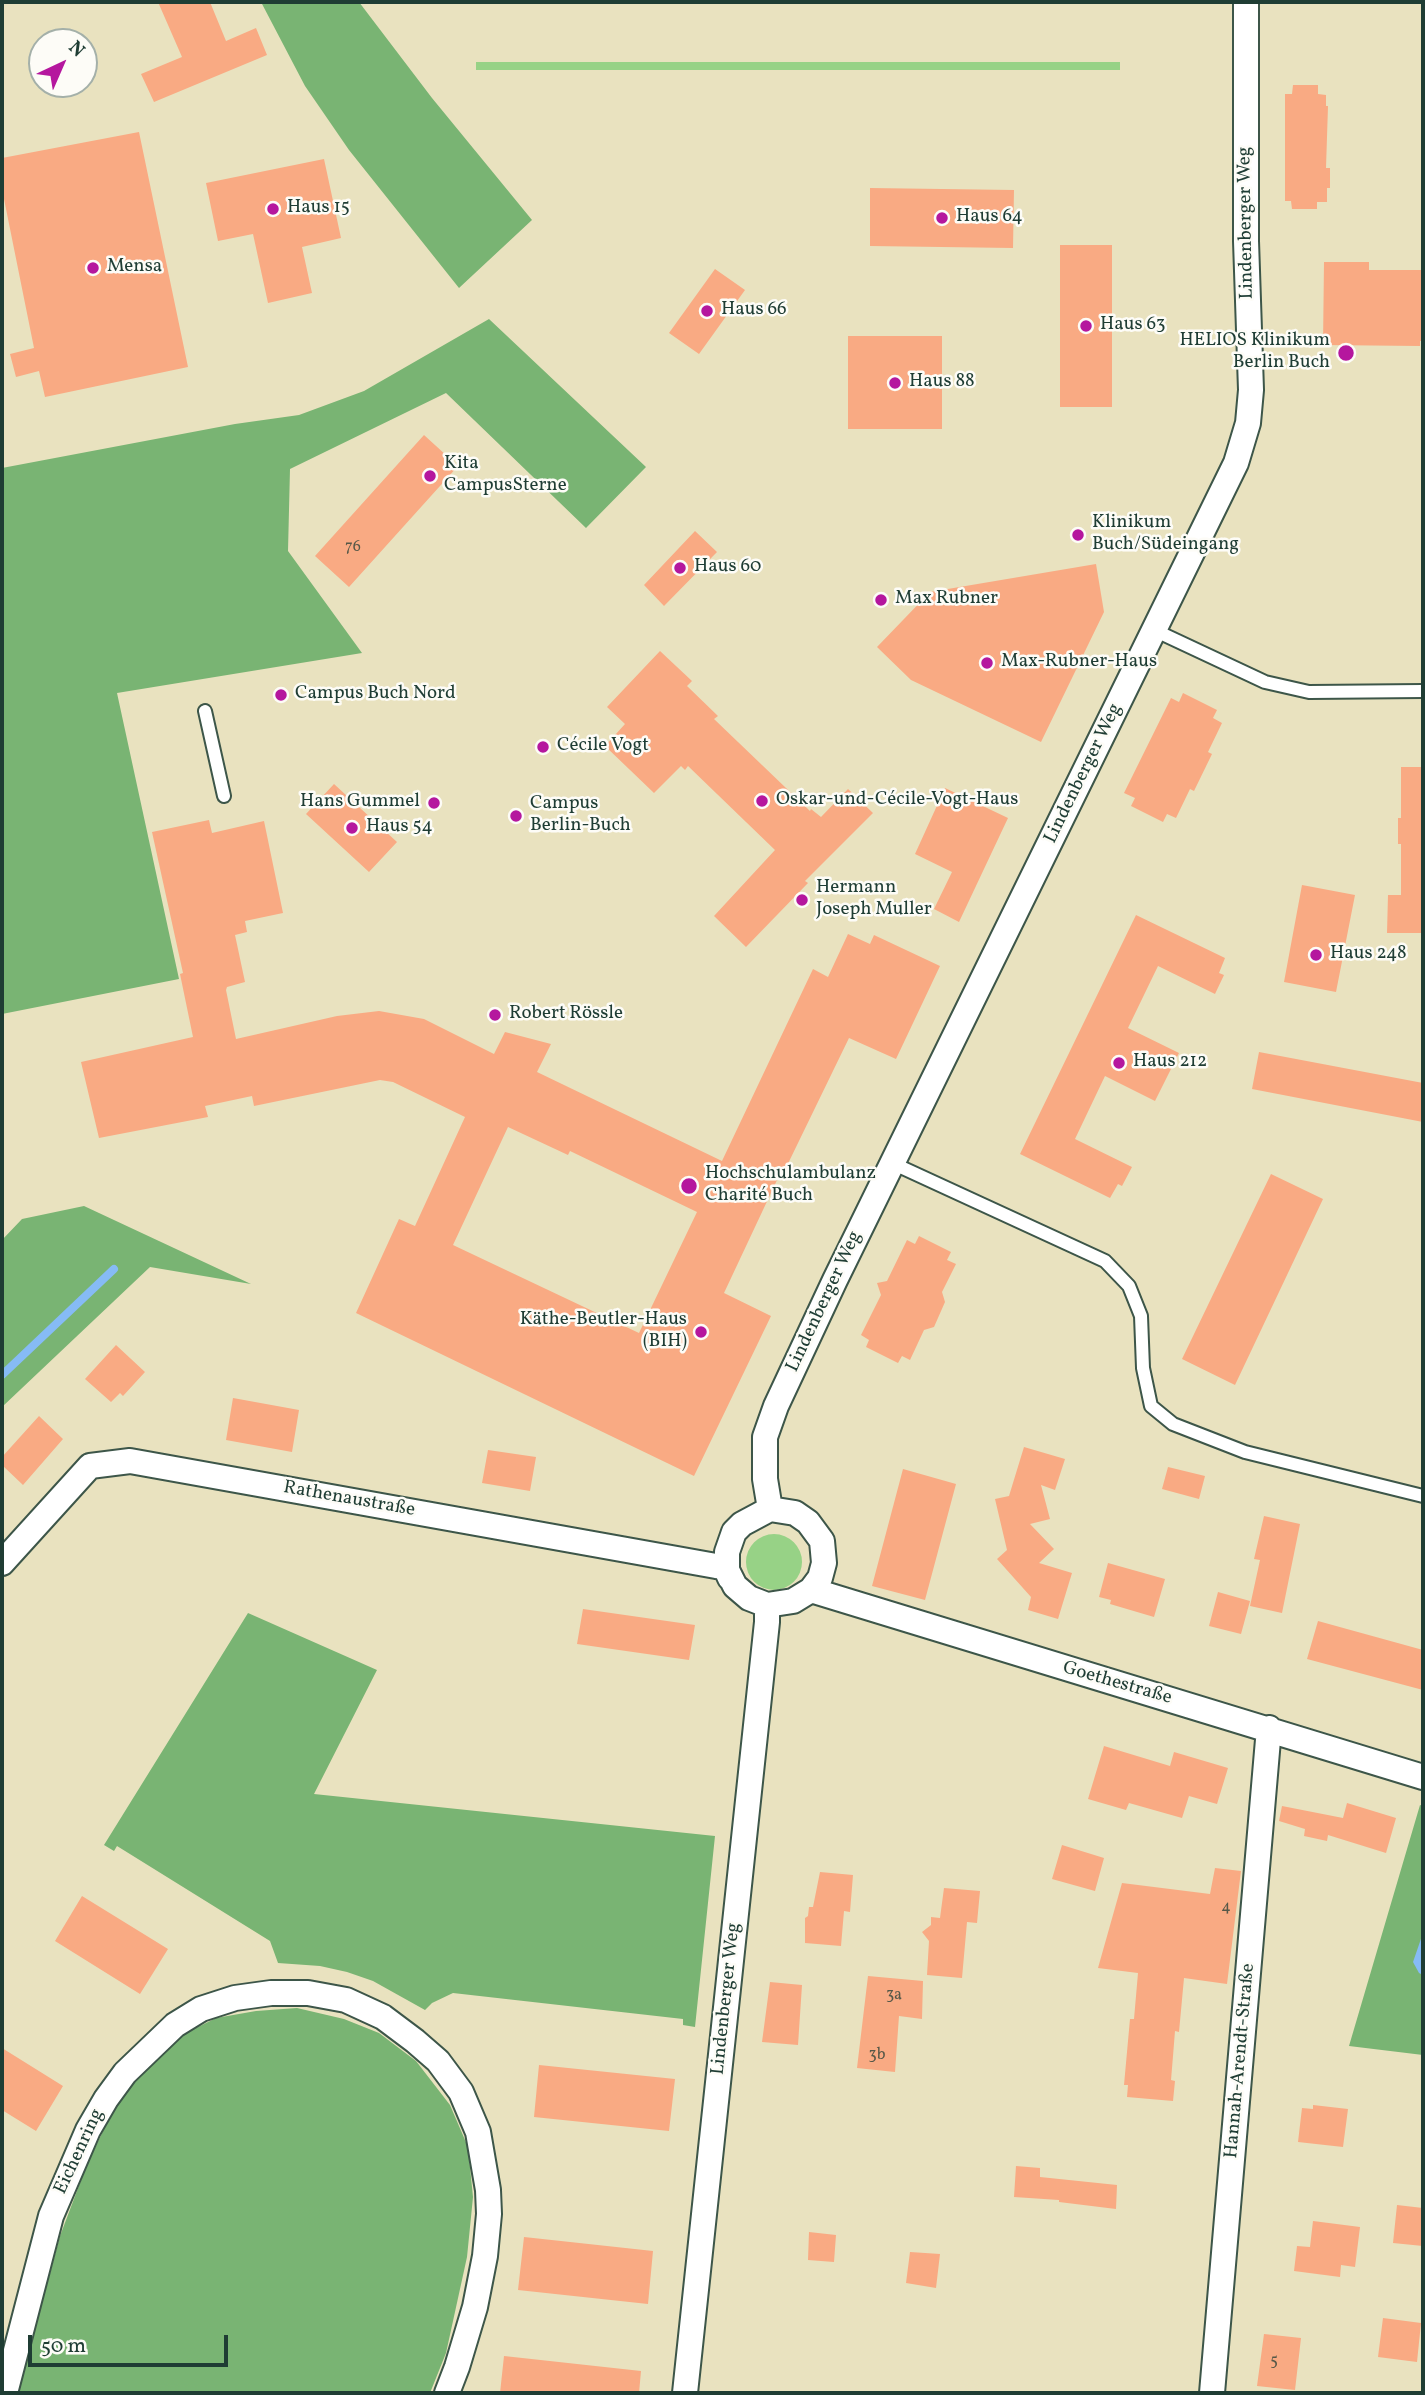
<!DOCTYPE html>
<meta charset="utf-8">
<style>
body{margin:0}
#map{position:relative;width:1425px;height:2395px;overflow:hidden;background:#e9e2bf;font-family:Vollkorn,serif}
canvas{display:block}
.frame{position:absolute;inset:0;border:4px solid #1f3d34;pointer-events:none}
.north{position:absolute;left:28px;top:28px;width:70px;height:70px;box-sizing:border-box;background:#fdfcf7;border:2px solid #a4b0a9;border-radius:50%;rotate:44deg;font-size:19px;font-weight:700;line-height:28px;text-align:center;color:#1f3d34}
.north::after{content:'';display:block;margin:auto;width:24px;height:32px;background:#b5179e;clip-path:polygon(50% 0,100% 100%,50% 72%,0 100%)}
.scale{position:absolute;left:28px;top:2335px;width:200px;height:32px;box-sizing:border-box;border:4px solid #1f3d34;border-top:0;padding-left:9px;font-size:21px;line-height:24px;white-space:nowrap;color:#1f3d34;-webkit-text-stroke:5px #fdfcf7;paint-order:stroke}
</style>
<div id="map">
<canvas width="1425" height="2395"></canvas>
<div class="frame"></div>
<div class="north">N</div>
<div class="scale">50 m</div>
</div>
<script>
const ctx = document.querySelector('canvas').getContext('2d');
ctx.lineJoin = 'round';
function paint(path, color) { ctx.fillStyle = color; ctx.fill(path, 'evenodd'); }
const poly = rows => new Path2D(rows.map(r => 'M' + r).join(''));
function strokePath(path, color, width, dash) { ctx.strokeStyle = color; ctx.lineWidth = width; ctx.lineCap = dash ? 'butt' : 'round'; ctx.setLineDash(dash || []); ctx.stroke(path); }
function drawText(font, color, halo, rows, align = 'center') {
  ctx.font = font + ' Vollkorn,serif'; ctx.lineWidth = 5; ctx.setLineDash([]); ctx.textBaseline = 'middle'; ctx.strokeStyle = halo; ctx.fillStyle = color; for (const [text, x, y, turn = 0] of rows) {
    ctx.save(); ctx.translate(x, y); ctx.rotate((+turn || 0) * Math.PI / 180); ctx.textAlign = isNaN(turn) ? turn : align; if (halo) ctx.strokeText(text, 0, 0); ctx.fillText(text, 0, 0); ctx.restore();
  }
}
paint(poly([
 [476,62,1120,62,1120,70,476,70],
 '746 1562a28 28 0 1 1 56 0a28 28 0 1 1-56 0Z'
]), '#97d286');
paint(poly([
 [261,2,359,2,432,98,532,220,459,288,349,150,305,86],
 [489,319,646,467,586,528,446,393,290,469,288,551,362,653,117,693,179,979,2,1014,2,468,235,424,299,415,364,391],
 [84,1206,251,1284,150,1267,2,1407,2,1240,22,1219],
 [248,1613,377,1670,314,1794,715,1836,695,2027,683,2025,683,2019,453,1993,432,2003,425,2010,373,1981,347,1972,320,1966,278,1963,270,1941,117,1846,114,1851,104,1845],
 [1420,1805,1423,1806,1423,2055,1349,2046],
 [297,2008,344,2019,379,2033,416,2061,450,2105,468,2147,473,2197,467,2257,446,2353,430,2393,18,2393,60,2236,86,2167,112,2112,130,2086,159,2054,186,2033,216,2018,256,2011]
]), '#79b473');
paint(poly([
 [1423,1933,1423,1975,1419,1973,1413,1962]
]), '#86bbf5');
strokePath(poly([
 [2,1375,114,1269]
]), '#86bbf5', 8);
paint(poly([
 [158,2,210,2,226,41,256,28,267,55,154,102,141,74,182,57],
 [1293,85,1318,85,1318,94,1326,95,1326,106,1328,106,1326,168,1330,168,1330,188,1327,188,1327,202,1317,202,1317,209,1292,209,1291,201,1285,201,1285,94,1292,94],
 [139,132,188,367,45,397,39,371,16,377,10,354,34,348,2,189,2,158],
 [324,159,341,238,302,247,312,293,268,303,253,234,218,241,206,183],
 [870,188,1014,190,1013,248,870,246],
 [1060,245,1112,245,1112,407,1060,407],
 [1324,262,1369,262,1369,270,1423,270,1423,341,1420,341,1420,346,1323,345],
 [715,269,745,290,699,354,669,333],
 [848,336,942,336,942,429,848,429],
 [424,435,458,466,349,587,315,556],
 [695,531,717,552,664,606,644,585],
 [1096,564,1104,612,1041,742,911,680,877,647,930,592],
 [660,651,692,681,687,686,718,716,714,719,810,811,811,809,821,817,848,789,873,813,805,881,808,883,746,947,714,916,775,850,688,766,685,770,681,766,654,793,605,746,625,724,607,707],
 [1183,693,1217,710,1213,718,1222,723,1208,752,1212,754,1194,791,1190,789,1176,818,1167,814,1163,822,1131,806,1135,798,1124,793,1171,698,1179,702],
 [1401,767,1423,767,1423,933,1387,933,1388,895,1401,895,1401,844,1398,844,1398,818,1401,818],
 [334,784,397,842,369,872,306,814],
 [945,788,1008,818,959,922,934,909,952,872,915,854],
 [209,820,212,833,264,821,283,913,245,921,247,932,235,935,245,982,227,987,226,990,236,1039,337,1016,379,1011,424,1019,494,1054,505,1032,551,1044,537,1072,722,1161,813,969,828,977,848,934,870,944,874,935,940,966,896,1059,849,1038,781,1178,778,1178,724,1293,771,1316,694,1476,356,1313,399,1219,415,1226,465,1117,393,1082,380,1080,254,1106,252,1096,205,1106,208,1117,99,1138,81,1062,193,1037,180,974,183,973,152,832],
 [508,1127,568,1155,570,1151,697,1212,639,1333,453,1245],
 [1302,885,1355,895,1336,992,1284,982],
 [1136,915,1225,958,1219,973,1224,975,1215,994,1158,966,1128,1028,1179,1053,1155,1101,1105,1076,1075,1139,1132,1167,1122,1186,1118,1184,1110,1198,1020,1154],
 [1259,1052,1423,1083,1423,1122,1252,1089],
 [1271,1174,1323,1199,1235,1385,1182,1359],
 [919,1236,951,1252,947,1260,956,1264,942,1292,945,1302,934,1327,924,1330,910,1360,902,1356,898,1363,866,1347,869,1340,861,1335,881,1295,877,1283,887,1281,907,1240,915,1244],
 [116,1345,145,1372,123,1396,120,1393,111,1402,85,1379],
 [233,1398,299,1410,292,1452,226,1440],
 [39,1416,63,1439,23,1485,2,1465,2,1457],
 [1024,1447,1065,1459,1055,1490,1041,1485,1050,1519,1030,1524,1054,1549,1039,1563,1072,1573,1058,1619,1028,1610,1031,1597,997,1559,1007,1550,995,1499,1009,1496],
 [488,1450,536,1457,530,1491,482,1483],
 [1168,1467,1205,1476,1199,1499,1162,1489],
 [903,1469,956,1484,925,1600,872,1586],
 [1264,1516,1300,1524,1282,1613,1250,1606,1260,1560,1254,1559],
 [1108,1563,1165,1579,1154,1617,1110,1604,1111,1600,1099,1597],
 [1218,1592,1250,1601,1241,1634,1209,1626],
 [583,1609,695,1625,689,1660,577,1644],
 [1318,1621,1423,1650,1423,1690,1307,1659],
 [1104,1746,1170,1766,1174,1752,1228,1768,1217,1804,1189,1796,1182,1818,1129,1803,1126,1810,1088,1799],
 [1347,1803,1396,1818,1386,1853,1328,1835,1327,1841,1304,1836,1305,1829,1279,1821,1282,1806,1343,1818],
 [1062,1845,1104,1858,1095,1891,1052,1879],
 [1215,1868,1241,1871,1227,1984,1184,1978,1179,2032,1175,2031,1173,2056,1171,2080,1175,2081,1173,2101,1127,2097,1128,2085,1124,2085,1130,2019,1134,2019,1138,1973,1098,1968,1122,1883,1210,1894],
 [820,1872,853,1875,850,1912,844,1911,841,1946,805,1943,805,1918,808,1916,809,1907,813,1907],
 [944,1888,980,1891,977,1923,967,1922,962,1978,927,1975,929,1941,922,1932,931,1925,931,1917,940,1918],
 [82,1896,168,1949,140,1994,55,1941],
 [868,1976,923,1981,922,2019,899,2016,895,2072,857,2068],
 [770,1982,802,1985,798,2045,762,2042],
 [2,2048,63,2086,36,2131,2,2110],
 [539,2065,675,2079,669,2131,534,2117],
 [1313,2105,1348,2109,1343,2147,1298,2142,1302,2108,1313,2109],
 [1016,2166,1040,2168,1040,2177,1117,2185,1116,2209,1059,2202,1059,2200,1014,2197],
 [1397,2205,1423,2208,1423,2246,1393,2243],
 [1313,2221,1360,2227,1355,2267,1341,2265,1340,2277,1294,2271,1297,2246,1310,2247],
 [809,2232,836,2235,834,2262,808,2260],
 [524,2237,653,2251,648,2304,518,2290],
 [910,2252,940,2254,936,2288,906,2283],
 [1383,2318,1421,2323,1417,2362,1378,2357],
 [1264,2334,1301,2338,1295,2390,1257,2386],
 [504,2356,641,2371,639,2393,500,2393]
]), '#f9aa83');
const lane = poly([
 [1154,630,1265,682,1309,692,1423,691],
 [205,711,224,796],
 [892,1163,1105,1261,1129,1286,1141,1316,1143,1368,1151,1406,1173,1424,1245,1452,1423,1496]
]);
const street = poly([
 [770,1509,765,1479,765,1437,776,1406,835,1280,1236,463,1248,423,1251,390,1246,241,1246,2],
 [770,1509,795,1513,808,1522,822,1541,824,1563,820,1578,811,1590,793,1601,767,1605,749,1598,735,1586,727,1570,727,1552,734,1532,742,1524,770,1509],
 [2,1563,90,1466,130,1461,716,1566,725,1567,730,1578],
 [811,1590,1423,1777],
 [5,2393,51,2216,88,2130,106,2099,125,2073,175,2025,201,2009,235,1998,271,1993,308,1993,346,2000,383,2017,415,2041,438,2061,461,2092,478,2132,488,2190,489,2214,485,2256,475,2307,457,2367,447,2393],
 [685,2393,767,1622,767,1605],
 [1212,2393,1269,1728]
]);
strokePath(lane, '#3d5649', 16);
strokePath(street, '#3d5649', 28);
strokePath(lane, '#fff', 12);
strokePath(street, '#fff', 24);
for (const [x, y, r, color] of [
 [273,209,7,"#b5179e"],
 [942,218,7,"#b5179e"],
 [93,268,7,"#b5179e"],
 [707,311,7,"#b5179e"],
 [1086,326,7,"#b5179e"],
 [1346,353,9,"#b5179e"],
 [895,383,7,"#b5179e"],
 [430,476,7,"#b5179e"],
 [1078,535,7,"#b5179e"],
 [680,568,7,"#b5179e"],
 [881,600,7,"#b5179e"],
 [987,663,7,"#b5179e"],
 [281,695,7,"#b5179e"],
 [543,747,7,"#b5179e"],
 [762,801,7,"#b5179e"],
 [434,803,7,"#b5179e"],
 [516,816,7,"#b5179e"],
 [352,828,7,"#b5179e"],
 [802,900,7,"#b5179e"],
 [1316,955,7,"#b5179e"],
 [495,1015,7,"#b5179e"],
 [1119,1063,7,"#b5179e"],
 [689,1186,9,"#b5179e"],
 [701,1332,7,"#b5179e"]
]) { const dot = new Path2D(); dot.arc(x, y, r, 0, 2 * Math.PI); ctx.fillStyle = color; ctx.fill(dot); strokePath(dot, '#fdfcf7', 2.5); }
drawText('16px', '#565848', null, [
 ["76",353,548],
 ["4",1226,1908],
 ["3a",894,1996],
 ["3b",877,2056],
 ["5",1274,2362]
]);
drawText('19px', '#1f3d34', '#fdfcf7', [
 ["Haus 15",287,209],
 ["Haus 64",956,218],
 ["Mensa",107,268],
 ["Haus 66",721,311],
 ["Haus 63",1100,326],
 ["HELIOS Klinikum",1330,342,"right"],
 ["Berlin Buch",1330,364,"right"],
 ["Haus 88",909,383],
 ["Kita",444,465],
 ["CampusSterne",444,487],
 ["Klinikum",1092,524],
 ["Buch/Südeingang",1092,546],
 ["Haus 60",694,568],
 ["Max Rubner",895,600],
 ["Max-Rubner-Haus",1001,663],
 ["Campus Buch Nord",295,695],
 ["Cécile Vogt",557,747],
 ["Oskar-und-Cécile-Vogt-Haus",776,801],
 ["Hans Gummel",420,803,"right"],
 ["Campus",530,805],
 ["Berlin-Buch",530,827],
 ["Haus 54",366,828],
 ["Hermann",816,889],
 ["Joseph Muller",816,911],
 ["Haus 248",1330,955],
 ["Robert Rössle",509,1015],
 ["Haus 212",1133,1063],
 ["Hochschulambulanz",705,1175],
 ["Charité Buch",705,1197],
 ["Käthe-Beutler-Haus",687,1321,"right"],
 ["(BIH)",687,1343,"right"]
], 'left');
drawText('19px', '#1f3d34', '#fdfcf7', [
 ["Lindenberger Weg",1247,223,-91],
 ["Lindenberger Weg",1084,774,-64],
 ["Lindenberger Weg",825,1302,-65],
 ["Rathenaustraße",349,1500,10],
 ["Goethestraße",1117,1684,16],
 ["Lindenberger Weg",727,1999,-84],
 ["Hannah-Arendt-Straße",1241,2061,-85],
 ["Eichenring",80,2152,-65]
]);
</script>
